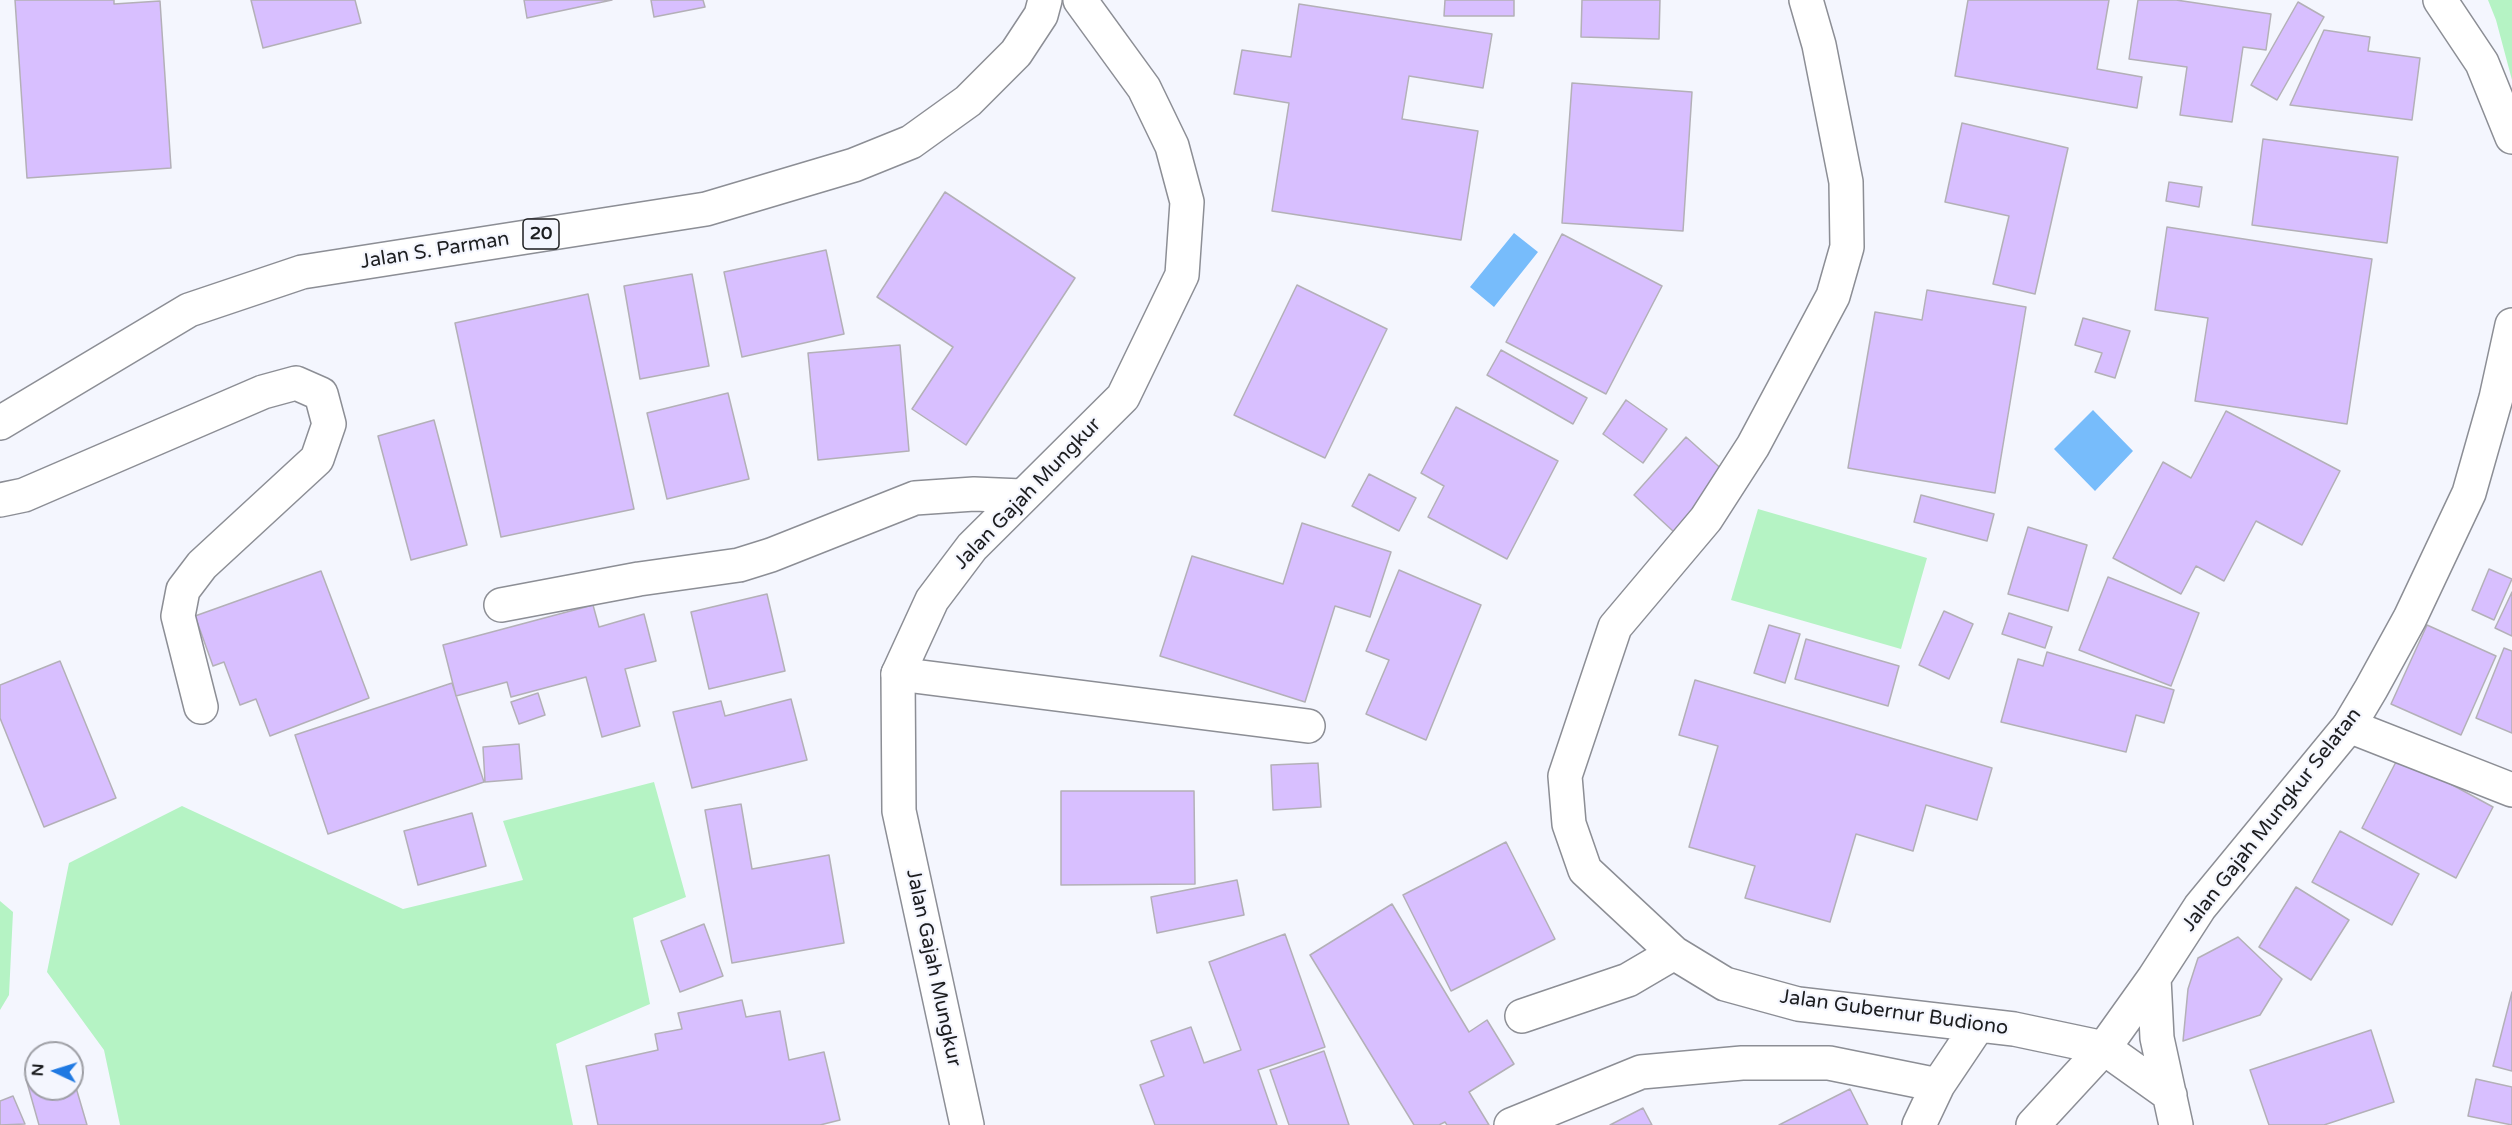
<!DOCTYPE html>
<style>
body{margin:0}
#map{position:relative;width:2512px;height:1125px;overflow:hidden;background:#f4f6fe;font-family:"Varela Round",sans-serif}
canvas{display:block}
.north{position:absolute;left:24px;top:1041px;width:60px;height:60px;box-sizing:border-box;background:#f4f6fe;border:2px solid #9e9fa5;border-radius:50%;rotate:274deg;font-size:16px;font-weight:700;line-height:24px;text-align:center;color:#1c1d1f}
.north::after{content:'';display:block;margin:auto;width:21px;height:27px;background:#1f79e2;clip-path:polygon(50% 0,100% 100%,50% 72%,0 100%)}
</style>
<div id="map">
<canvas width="2512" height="1125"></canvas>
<div class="north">N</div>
</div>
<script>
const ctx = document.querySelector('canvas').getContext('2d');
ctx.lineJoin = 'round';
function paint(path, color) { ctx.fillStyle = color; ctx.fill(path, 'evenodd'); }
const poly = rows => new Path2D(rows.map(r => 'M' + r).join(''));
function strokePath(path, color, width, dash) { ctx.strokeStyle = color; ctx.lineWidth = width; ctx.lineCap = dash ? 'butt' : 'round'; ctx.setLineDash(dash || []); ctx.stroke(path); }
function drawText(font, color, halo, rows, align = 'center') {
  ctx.font = font + ' "Varela Round",sans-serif'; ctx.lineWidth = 4.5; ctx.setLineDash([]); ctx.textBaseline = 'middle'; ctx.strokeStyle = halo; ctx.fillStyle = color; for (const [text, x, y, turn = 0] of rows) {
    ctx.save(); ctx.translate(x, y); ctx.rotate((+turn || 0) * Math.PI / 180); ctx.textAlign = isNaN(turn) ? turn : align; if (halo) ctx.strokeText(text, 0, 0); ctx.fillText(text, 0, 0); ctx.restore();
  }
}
paint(poly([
 [2488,0,2512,0,2512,80,2496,20],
 [1758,509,1927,558,1901,649,1731,600],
 [654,782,686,897,633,918,650,1004,556,1044,573,1125,120,1125,104,1050,47,972,69,863,182,806,403,909,523,880,503,821],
 [0,901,13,912,9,995,0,1010]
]), '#b5f3c4');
paint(poly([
 [1514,233,1538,252,1494,307,1470,287],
 [2093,410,2133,451,2095,491,2054,449]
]), '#77bcfb');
const building = poly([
 [15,0,114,0,114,4,160,1,171,168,27,178,15,0],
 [251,0,355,0,361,23,263,48,251,0],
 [524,0,612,0,527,18,524,0],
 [651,0,703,0,705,7,654,17,651,0],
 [1445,0,1514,0,1514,16,1444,16,1445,0],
 [1582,0,1660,0,1659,39,1581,37,1582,0],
 [1968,0,2109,0,2097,69,2142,77,2137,108,1955,76,1968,0],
 [2138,0,2176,0,2271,14,2266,50,2243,47,2232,122,2180,115,2187,67,2129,59,2138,0],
 [2298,2,2324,17,2277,100,2251,85,2298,2],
 [1299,4,1492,34,1483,88,1409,76,1402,119,1478,131,1461,240,1272,211,1289,103,1234,94,1242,50,1291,57,1299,4],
 [2324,30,2370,37,2368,51,2420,58,2412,120,2290,105,2324,30],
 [1572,83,1692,92,1683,231,1562,223,1572,83],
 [1962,123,2068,148,2035,294,1993,284,2009,216,1945,202,1962,123],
 [2263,139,2398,157,2387,243,2252,225,2263,139],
 [2169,182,2202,187,2199,207,2166,201,2169,182],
 [945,192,1075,278,966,445,912,409,953,347,877,297,945,192],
 [2167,227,2372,259,2347,424,2195,401,2208,318,2155,310,2167,227],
 [1562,234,1662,286,1606,394,1506,342,1562,234],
 [826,250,844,334,742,357,724,272,826,250],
 [692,274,709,366,640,379,624,286,692,274],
 [1297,285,1387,329,1325,458,1234,415,1297,285],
 [1927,290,2026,307,1995,493,1848,468,1875,312,1922,320,1927,290],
 [588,294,634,509,501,537,455,323,588,294],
 [2083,318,2130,331,2115,378,2095,372,2102,353,2075,345,2083,318],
 [900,345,909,451,818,460,808,353,900,345],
 [1501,350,1587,398,1573,424,1487,375,1501,350],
 [728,393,749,479,667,499,647,413,728,393],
 [1626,400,1667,429,1643,463,1603,434,1626,400],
 [1456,407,1558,461,1507,559,1428,517,1444,486,1421,473,1456,407],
 [2226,411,2340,471,2302,545,2256,521,2224,581,2196,566,2181,594,2113,558,2163,462,2191,478,2226,411],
 [434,420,467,545,411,560,378,436,434,420],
 [1686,437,1726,473,1674,532,1634,495,1686,437],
 [1369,474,1416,498,1399,531,1352,506,1369,474],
 [1921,495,1994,514,1987,541,1914,522,1921,495],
 [1302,523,1391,552,1370,617,1335,606,1305,702,1160,656,1192,556,1283,584,1302,523],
 [2028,527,2087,545,2068,611,2008,594,2028,527],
 [2489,569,2512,579,2494,620,2472,610,2489,569],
 [1399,570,1481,605,1426,740,1366,714,1389,660,1366,651,1399,570],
 [321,571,369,698,270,736,256,699,240,705,224,662,213,666,195,616,321,571],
 [2108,577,2199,613,2171,686,2079,650,2108,577],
 [2512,592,2512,636,2495,628,2512,592],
 [767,594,785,671,709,689,691,612,767,594],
 [593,605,599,627,644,614,656,661,625,669,640,726,602,737,586,677,511,697,507,682,456,696,443,645,593,605],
 [1944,611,1973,624,1949,679,1919,665,1944,611],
 [2009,613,2052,627,2045,648,2002,634,2009,613],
 [1769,625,1800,634,1785,683,1754,673,1769,625],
 [2427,625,2496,656,2461,735,2391,704,2427,625],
 [1806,639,1899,666,1888,706,1795,679,1806,639],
 [2504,648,2512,651,2512,733,2476,718,2504,648],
 [2047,652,2174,690,2164,723,2136,715,2126,752,2001,722,2018,659,2043,666,2047,652],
 [60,661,116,798,44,827,0,718,0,685,60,661],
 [1695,680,1992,768,1977,820,1926,805,1913,851,1856,834,1830,922,1745,898,1755,866,1689,847,1718,746,1679,735,1695,680],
 [452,683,484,782,328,834,295,735,452,683],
 [538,693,545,715,519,724,511,702,538,693],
 [791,699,807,760,692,788,673,712,721,701,725,716,791,699],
 [519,744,522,779,485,782,483,747,519,744],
 [2399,756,2493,807,2456,878,2362,828,2399,756],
 [1318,763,1321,807,1273,810,1271,765,1318,763],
 [1061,791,1194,791,1195,884,1061,885,1061,791],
 [741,804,752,869,829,855,844,943,732,963,705,810,741,804],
 [472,813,486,866,418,885,404,831,472,813],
 [2340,831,2419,874,2392,925,2312,882,2340,831],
 [1506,842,1555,939,1451,991,1403,895,1506,842],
 [1237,880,1244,915,1157,933,1151,897,1237,880],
 [2296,887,2349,920,2311,980,2259,947,2296,887],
 [1392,904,1469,1032,1487,1020,1514,1064,1469,1092,1489,1125,1447,1125,1445,1122,1439,1125,1414,1125,1310,955,1392,904],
 [704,924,723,976,680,992,661,941,704,924],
 [1285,934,1325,1047,1258,1070,1277,1125,1155,1125,1140,1085,1164,1076,1151,1041,1191,1027,1204,1063,1241,1050,1209,962,1285,934],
 [2238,937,2282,979,2260,1015,2183,1041,2188,989,2198,958,2238,937],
 [2512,992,2512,1071,2493,1066,2512,992],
 [742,1000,746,1017,780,1011,789,1060,824,1052,840,1120,820,1125,598,1125,586,1066,658,1050,655,1034,682,1029,678,1013,742,1000],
 [2371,1030,2394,1102,2324,1125,2269,1125,2250,1070,2371,1030],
 [1324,1051,1349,1125,1289,1125,1270,1070,1324,1051],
 [72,1074,87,1125,39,1125,26,1079,36,1076,36,1089,72,1089,72,1074],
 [2476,1079,2512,1087,2512,1125,2468,1116,2476,1079],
 [1850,1089,1868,1125,1779,1125,1850,1089],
 [13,1096,25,1124,0,1125,0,1101,13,1096],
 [1643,1108,1652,1125,1610,1125,1643,1108]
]);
paint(building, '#d8bfff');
strokePath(building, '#b3b0b7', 1.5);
const minor = poly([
 [1806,0,1819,45,1846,182,1847,247,1833,296,1753,446,1706,519,1615,627,1565,776,1569,824,1585,870,1674,953,1725,984,1798,1004,2014,1029,2104,1048],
 [0,500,24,495,263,392,296,383,321,394,329,424,317,459,202,565,183,590,178,616,201,707],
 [501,605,639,579,739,565,771,555,915,498,974,494,1022,496],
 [898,674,1308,726],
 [2349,726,2512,790],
 [1522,1016,1628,980,1674,953],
 [1511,1125,1641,1072,1742,1063,1829,1063,1938,1085],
 [1919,1125,1938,1085,1977,1027]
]);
const major = poly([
 [2440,0,2482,63,2512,137],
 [2154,978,2157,1038,2176,1125],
 [2104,1048,2170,1095],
 [967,1125,899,811,898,674,932,600,972,547,1123,397,1182,275,1187,202,1172,146,1144,88,1080,0],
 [2033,1125,2104,1048,2154,978,2200,907,2349,726,2371,689,2410,618,2469,493,2496,398,2512,325]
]);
const highway = poly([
 [0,423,189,310,302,272,706,209,854,165,911,142,968,101,1016,53,1041,15,1045,0]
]);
strokePath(minor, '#8c8e95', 36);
strokePath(major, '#8c8e95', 36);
strokePath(highway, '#8c8e95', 36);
strokePath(minor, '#fff', 33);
strokePath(major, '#fff', 33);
strokePath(highway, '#fff', 33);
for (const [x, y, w] of [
 [541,234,36]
]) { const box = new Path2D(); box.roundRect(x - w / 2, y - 15, w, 30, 4.5); ctx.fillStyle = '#f4f6fe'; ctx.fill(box); strokePath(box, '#1c1d1f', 1.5); }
drawText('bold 18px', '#1c1d1f', null, [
 ["20",541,234]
]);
drawText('20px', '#1c1d1f', '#f4f6fe', [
 ["Jalan S. Parman",435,251,-9],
 ["Jalan Gajah Mungkur",1028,494,-46],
 ["Jalan Gajah Mungkur Selatan",2272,820,-52],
 ["Jalan Gajah Mungkur",933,968,78],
 ["Jalan Gubernur Budiono",1894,1013,8]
]);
</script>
